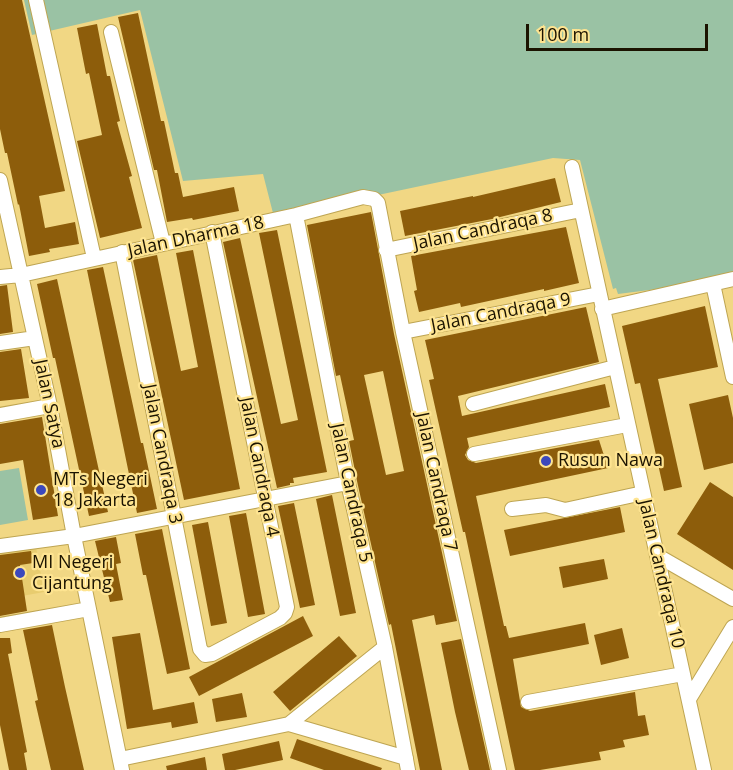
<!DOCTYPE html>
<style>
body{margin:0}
#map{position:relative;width:733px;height:770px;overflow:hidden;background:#f1d784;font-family:"Open Sans",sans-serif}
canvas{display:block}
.scale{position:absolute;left:526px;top:24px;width:182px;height:27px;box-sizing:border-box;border:3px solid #1b1300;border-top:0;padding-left:8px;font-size:18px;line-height:21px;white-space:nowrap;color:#1b1300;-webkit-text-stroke:4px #fee491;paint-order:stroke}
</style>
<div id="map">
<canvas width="733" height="770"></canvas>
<div class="scale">100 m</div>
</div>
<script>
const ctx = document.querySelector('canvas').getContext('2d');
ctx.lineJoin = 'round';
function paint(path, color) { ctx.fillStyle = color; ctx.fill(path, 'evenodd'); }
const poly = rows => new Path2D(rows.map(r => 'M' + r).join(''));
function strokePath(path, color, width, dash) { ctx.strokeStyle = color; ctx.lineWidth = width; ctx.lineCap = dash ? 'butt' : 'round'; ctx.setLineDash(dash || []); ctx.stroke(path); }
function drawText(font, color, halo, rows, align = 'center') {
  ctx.font = font + ' "Open Sans",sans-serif'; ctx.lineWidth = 4.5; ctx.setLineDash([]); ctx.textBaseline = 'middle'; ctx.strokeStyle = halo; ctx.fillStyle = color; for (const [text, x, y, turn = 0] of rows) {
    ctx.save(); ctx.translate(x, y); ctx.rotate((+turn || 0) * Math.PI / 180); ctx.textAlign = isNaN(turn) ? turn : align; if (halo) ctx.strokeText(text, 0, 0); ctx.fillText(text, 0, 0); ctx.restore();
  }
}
paint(poly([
 [36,547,44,592,0,600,0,553]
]), '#e8cc6f');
paint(poly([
 [24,0,733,0,733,273,681,286,618,294,616,288,613,289,580,160,553,158,274,217,263,174,183,181,140,10,32,35],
 [19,468,28,520,0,525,0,471]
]), '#9ac2a4');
paint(poly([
 [0,0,22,0,65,191,39,196,45,228,75,222,79,244,49,249,50,252,29,256,19,204,18,205,7,153,5,153,0,129],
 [138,13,161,121,164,121,175,173,178,173,183,197,234,187,239,211,193,220,192,218,167,222,157,170,154,170,118,17],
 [97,24,107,76,110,76,120,121,117,122,132,176,129,177,142,228,100,238,77,141,102,135,89,73,86,74,77,28],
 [555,178,561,202,492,219,405,236,400,211,473,196,473,197],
 [371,212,394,334,457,621,436,625,434,615,412,620,442,770,420,770,391,624,389,625,357,481,349,441,354,440,340,375,336,376,307,225],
 [383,371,404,471,386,475,364,375],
 [566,227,579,283,544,291,544,289,461,307,460,303,419,312,414,291,417,290,411,256],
 [277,230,327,472,293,478,294,483,290,483,290,485,277,488,223,242,240,238,281,424,298,420,259,233],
 [193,250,240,489,184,500,133,260,157,255,181,371,198,367,176,253],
 [103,267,141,443,143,443,157,509,137,513,87,270],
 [57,279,108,512,89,516,55,358,53,358,37,284],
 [7,285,13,332,0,334,0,286],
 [705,306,718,367,658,379,682,487,664,491,640,383,635,384,622,326],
 [586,307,599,362,458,396,462,416,605,384,610,407,467,438,469,447,465,455,468,460,476,463,599,440,608,468,476,496,504,626,506,626,509,638,585,623,589,644,513,659,521,707,530,711,635,692,638,716,645,715,649,735,623,740,625,747,599,752,601,760,540,770,515,770,465,532,463,532,429,380,434,379,425,340],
 [21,349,29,398,0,401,0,352],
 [728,395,733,418,733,463,704,470,689,404],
 [42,417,58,516,33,520,23,460,0,464,0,424],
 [710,482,733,497,733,570,677,534],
 [332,495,356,613,340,616,316,499],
 [294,503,315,605,300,608,278,506],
 [620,507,625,532,510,556,504,530],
 [246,513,265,614,248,617,229,516],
 [208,522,227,623,211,626,192,525],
 [162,529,190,669,167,674,146,575,143,575,135,534],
 [116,537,121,563,116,564,123,600,110,602,95,541],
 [31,551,33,563,20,565,27,611,0,616,0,555],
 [604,559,608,579,563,588,559,567],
 [303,616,313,636,199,696,189,677],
 [52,625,65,687,84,770,51,770,35,701,38,700,23,630],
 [622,628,629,658,601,665,594,635],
 [140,633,153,710,194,702,198,723,172,728,171,722,127,729,112,637],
 [339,636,357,656,290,711,273,692],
 [0,638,10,638,12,653,8,654,27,752,24,753,27,770,9,770,0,725],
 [461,639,490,770,469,770,455,712,441,643],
 [242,693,247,717,216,722,212,699],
 [297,739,382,768,381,770,324,770,290,758],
 [279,741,283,760,235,770,225,770,222,754],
 [205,757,207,770,167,770,166,766]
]), '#8d5d0b');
const minor = poly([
 [36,0,94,258],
 [111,32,163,243],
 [572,167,704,770],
 [0,180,50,406,74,536,122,770],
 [296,215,348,483,385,647,408,770],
 [386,250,581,210],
 [122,252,200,649,205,655,212,654,280,618,285,613,287,607,212,232],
 [0,277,21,275,296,215,363,197,374,199,378,203,403,332,499,770],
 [713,284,733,377],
 [602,309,733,279],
 [403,332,599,294],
 [0,343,35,338],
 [473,404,615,367],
 [0,415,50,406],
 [474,454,627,425],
 [512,509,546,505,565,510,643,493],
 [0,546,74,536,348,483],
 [658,556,733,599],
 [0,625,89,609],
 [385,647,289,724,406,758],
 [689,699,733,627],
 [528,702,683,674],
 [120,759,289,724]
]);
strokePath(minor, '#bea552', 16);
strokePath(minor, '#fff', 14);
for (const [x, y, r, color] of [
 [546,461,6,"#3c48bc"],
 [41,490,6,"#3c48bc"],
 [20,573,6,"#3c48bc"]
]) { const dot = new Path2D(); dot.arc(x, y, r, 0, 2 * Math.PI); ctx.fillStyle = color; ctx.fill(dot); strokePath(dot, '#fee491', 2); }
drawText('18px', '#1b1300', '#fee491', [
 ["Jalan Candraqa 8",483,230,-12],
 ["Jalan Dharma 18",196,237,-12],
 ["Jalan Candraqa 9",501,313,-11],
 ["Jalan Satya",49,404,78],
 ["Jalan Candraqa 3",162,454,79],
 ["Jalan Candraqa 4",259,467,79],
 ["Jalan Candraqa 7",436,482,78],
 ["Jalan Candraqa 5",351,493,78],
 ["Jalan Candraqa 10",661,574,77]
]);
drawText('18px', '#1b1300', '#fee491', [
 ["Rusun Nawa",558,461],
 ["MTs Negeri",53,480],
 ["18 Jakarta",53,501],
 ["MI Negeri",32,563],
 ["Cijantung",32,584]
], 'left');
</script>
